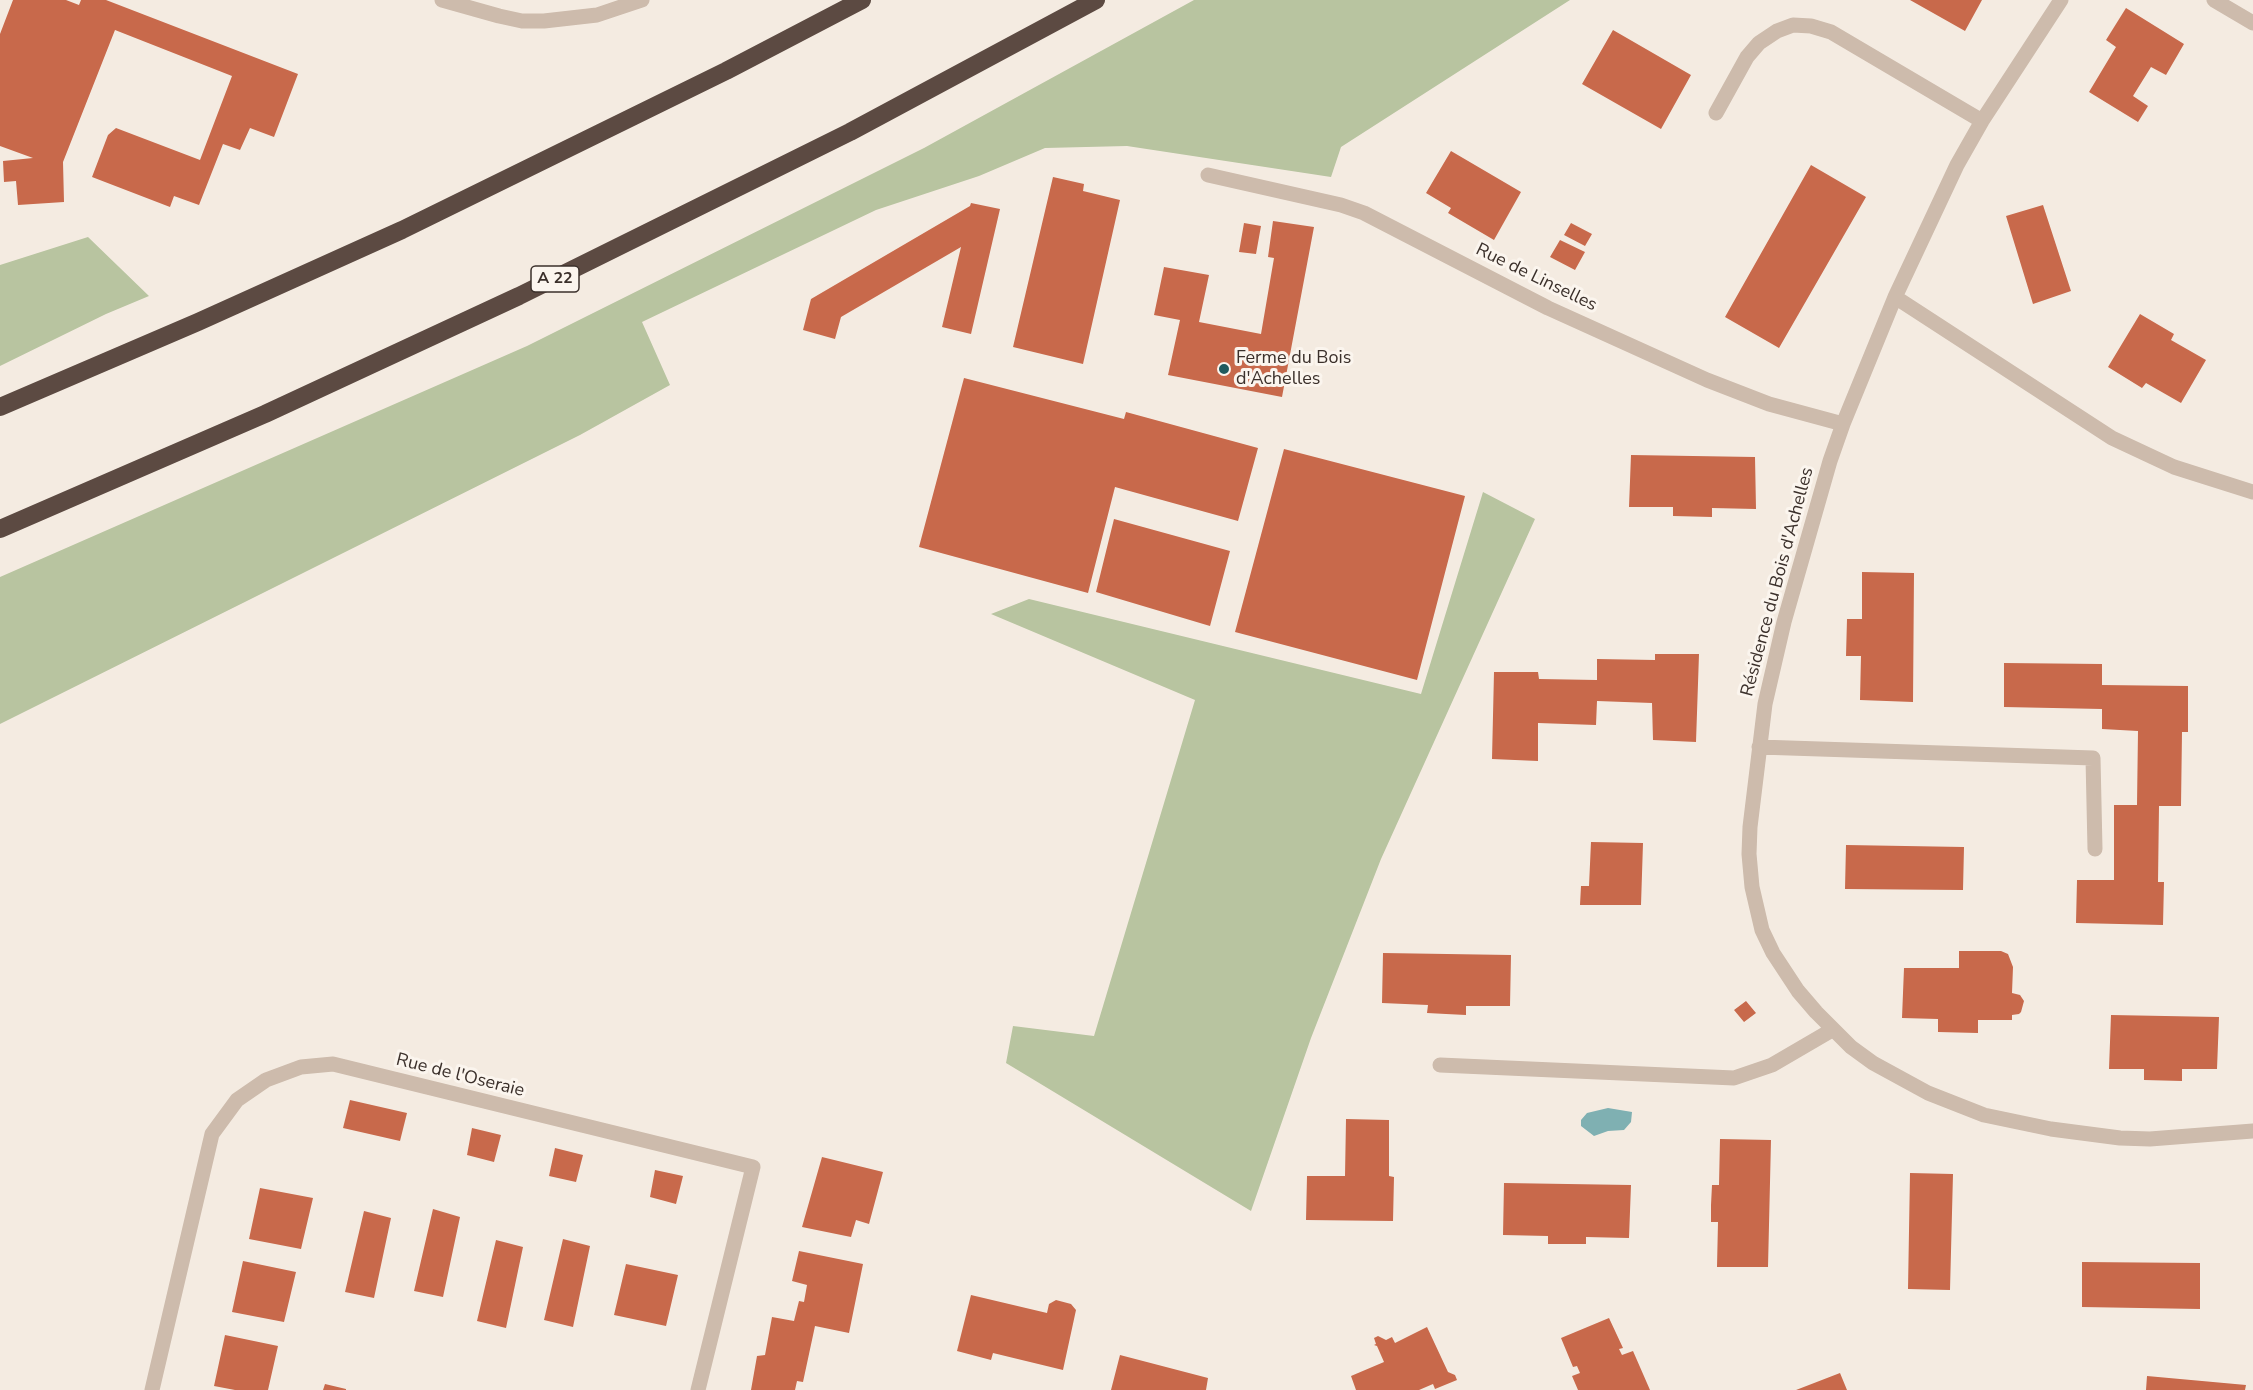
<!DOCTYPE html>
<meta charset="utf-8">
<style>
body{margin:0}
canvas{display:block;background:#f4ebe1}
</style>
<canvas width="2253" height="1390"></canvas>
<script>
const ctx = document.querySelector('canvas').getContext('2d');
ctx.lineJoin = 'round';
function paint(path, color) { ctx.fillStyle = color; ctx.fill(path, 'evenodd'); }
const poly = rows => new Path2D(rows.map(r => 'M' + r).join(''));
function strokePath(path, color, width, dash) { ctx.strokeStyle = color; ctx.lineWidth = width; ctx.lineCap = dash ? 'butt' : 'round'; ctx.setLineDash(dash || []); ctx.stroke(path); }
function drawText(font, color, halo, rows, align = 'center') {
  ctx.font = font + ' "Nunito Sans",sans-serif'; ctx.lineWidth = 6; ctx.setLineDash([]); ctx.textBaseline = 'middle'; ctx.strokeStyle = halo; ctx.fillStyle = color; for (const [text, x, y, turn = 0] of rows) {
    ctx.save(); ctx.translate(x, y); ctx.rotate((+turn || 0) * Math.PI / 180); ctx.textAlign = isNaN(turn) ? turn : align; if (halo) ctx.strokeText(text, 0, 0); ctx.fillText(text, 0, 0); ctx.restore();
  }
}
paint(poly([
 [1194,0,1570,0,1341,147,1331,177,1127,146,1045,148,979,176,876,210,642,322,670,385,580,435,0,724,0,577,527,346,924,148],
 [88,237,149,296,106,314,0,366,0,265],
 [1483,492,1535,519,1381,859,1311,1038,1251,1211,1006,1063,1013,1026,1094,1036,1195,700,991,614,1029,599,1421,694]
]), '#b8c4a0');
paint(poly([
 [1608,1108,1632,1112,1631,1122,1624,1130,1608,1131,1594,1136,1581,1126,1581,1120,1587,1113]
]), '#7fb0b2');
paint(poly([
 [13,0,66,0,79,5,81,0,106,0,298,74,274,137,250,128,240,150,223,144,199,205,174,196,170,207,92,177,108,135,116,128,200,160,232,76,115,30,63,162,64,202,18,205,16,181,4,182,3,161,33,158,0,146,0,34],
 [1910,0,1982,0,1965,31],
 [2126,8,2184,44,2166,75,2151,67,2133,96,2148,106,2138,122,2089,92,2116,47,2106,40],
 [1613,30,1691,75,1661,129,1582,84],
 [1451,151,1521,192,1494,240,1448,213,1451,208,1426,193],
 [1811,165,1866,197,1779,348,1725,317],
 [1053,177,1084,184,1083,191,1120,200,1083,364,1013,347],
 [971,203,1000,209,971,334,942,327,961,247,841,317,835,339,803,330,811,299,970,206],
 [2043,205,2071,291,2033,304,2006,216],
 [1273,221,1314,227,1282,397,1168,375,1180,320,1154,315,1164,267,1209,275,1199,322,1261,334,1274,258,1268,257],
 [1244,223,1261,226,1256,254,1239,252],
 [1571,223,1592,234,1585,246,1564,235],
 [1560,240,1585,252,1575,270,1550,257],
 [2140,314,2174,334,2171,340,2206,360,2181,403,2146,383,2142,388,2108,367],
 [964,378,1124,419,1126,412,1258,448,1238,521,1115,487,1088,593,919,547],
 [1284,449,1465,496,1417,680,1235,632],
 [1631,455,1755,457,1756,509,1712,508,1712,517,1673,516,1673,507,1629,507],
 [1114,519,1230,551,1210,626,1096,592],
 [1862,572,1914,573,1913,702,1860,700,1861,656,1846,656,1847,619,1862,619],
 [1655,654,1699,654,1696,742,1653,740,1652,703,1597,701,1596,725,1538,723,1538,761,1492,759,1494,672,1538,672,1539,679,1597,680,1597,659,1655,660],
 [2004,663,2102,664,2102,685,2188,686,2188,732,2182,732,2181,806,2159,806,2158,882,2164,882,2163,925,2076,923,2077,880,2114,880,2114,805,2137,805,2138,731,2102,729,2102,709,2004,707],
 [1591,842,1643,843,1641,905,1580,905,1581,886,1589,886],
 [1846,845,1964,847,1963,890,1845,889],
 [1959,951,2001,951,2008,954,2013,967,2012,993,2020,995,2024,1001,2021,1012,2019,1014,2012,1015,2012,1020,1978,1020,1978,1033,1938,1032,1938,1019,1902,1018,1904,968,1959,968],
 [1383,953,1511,955,1510,1006,1466,1006,1466,1015,1446,1014,1427,1013,1428,1005,1382,1003],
 [1746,1001,1756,1013,1744,1022,1734,1010],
 [2111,1015,2219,1017,2217,1069,2182,1069,2182,1081,2144,1080,2144,1069,2109,1069],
 [350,1100,407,1113,400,1141,343,1128],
 [1346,1119,1389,1120,1389,1176,1394,1177,1393,1221,1306,1220,1307,1176,1345,1176],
 [472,1128,501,1135,494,1162,467,1155],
 [1720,1139,1771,1140,1768,1267,1717,1267,1718,1222,1711,1222,1711,1205,1712,1185,1719,1185],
 [555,1148,583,1155,576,1182,549,1176],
 [822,1157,883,1172,869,1224,856,1220,851,1237,802,1227],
 [655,1170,683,1176,676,1204,650,1197],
 [1910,1173,1953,1174,1950,1290,1908,1289],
 [1504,1183,1631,1185,1629,1238,1586,1237,1586,1244,1548,1244,1548,1236,1503,1235],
 [260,1188,313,1198,301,1249,249,1239],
 [433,1209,460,1217,443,1297,414,1291],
 [364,1211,391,1218,374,1298,345,1292],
 [563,1239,590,1246,573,1327,544,1320],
 [496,1240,523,1247,506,1328,477,1321],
 [799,1251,863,1264,849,1333,815,1326,803,1382,797,1381,795,1390,751,1390,757,1356,765,1355,772,1317,794,1321,799,1301,804,1302,807,1285,792,1281],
 [243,1261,296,1272,284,1322,232,1312],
 [2082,1262,2200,1263,2200,1309,2082,1307],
 [626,1264,678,1275,666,1326,614,1315],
 [971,1295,1047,1313,1049,1304,1056,1300,1071,1304,1076,1310,1063,1370,993,1353,991,1360,957,1351],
 [1609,1318,1623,1348,1619,1349,1622,1355,1633,1351,1650,1390,1578,1390,1572,1376,1580,1373,1577,1366,1573,1367,1561,1338],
 [1427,1327,1448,1372,1455,1375,1457,1380,1435,1389,1433,1384,1419,1390,1356,1390,1351,1376,1384,1362,1377,1346,1374,1345,1376,1344,1374,1338,1378,1336,1386,1340,1392,1337,1395,1343],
 [225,1335,278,1346,268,1390,235,1390,214,1386],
 [1120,1355,1208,1378,1206,1390,1111,1390],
 [1840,1373,1847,1390,1796,1390],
 [2147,1376,2246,1385,2245,1390,2146,1390],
 [325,1384,346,1389,346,1390,323,1390]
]), '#c8694b');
strokePath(poly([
 [442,0,499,16,522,21,544,21,597,15,642,0],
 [2061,0,1982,121,1957,165,1895,297,1843,424,1830,461,1784,622,1765,704,1750,827,1749,854,1752,887,1762,930,1773,953,1798,991,1816,1012,1851,1047,1873,1063,1928,1093,1984,1115,2051,1129,2120,1138,2150,1139,2253,1131],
 [2214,0,2253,23],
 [1716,113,1747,57,1759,43,1777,31,1793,25,1811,26,1831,32,1982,121],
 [1208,175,1341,205,1364,213,1548,308,1707,380,1769,404,1843,424],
 [1895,297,2112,438,2174,467,2253,492],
 [1759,747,2093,758,2095,849],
 [1440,1065,1734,1078,1772,1065,1832,1030],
 [152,1390,212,1134,237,1100,266,1080,301,1067,333,1064,753,1167,698,1390]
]), '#cdbbac', 15);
strokePath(poly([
 [0,407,198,322,402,230,726,71,862,0],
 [0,529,265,414,519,296,850,132,1096,0]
]), '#5c4a42', 18);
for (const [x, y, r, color] of [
 [1224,369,6,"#1f5a5e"]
]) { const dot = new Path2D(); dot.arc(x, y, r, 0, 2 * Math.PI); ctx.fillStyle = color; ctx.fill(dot); strokePath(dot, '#fbf5ee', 2); }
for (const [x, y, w] of [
 [555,279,48]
]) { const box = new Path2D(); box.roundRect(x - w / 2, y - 13, w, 26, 4.5); ctx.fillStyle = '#fbf5ee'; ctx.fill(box); strokePath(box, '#3b302b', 1.5); }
drawText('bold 16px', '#3b302b', null, [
 ["A 22",555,279]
]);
drawText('18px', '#3b302b', '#fbf5ee', [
 ["Rue de Linselles",1536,278,26],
 ["Résidence du Bois d'Achelles",1778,582,-75],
 ["Rue de l'Oseraie",460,1076,14]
]);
drawText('18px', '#3b302b', '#fbf5ee', [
 ["Ferme du Bois",1236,359],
 ["d'Achelles",1236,380]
], 'left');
</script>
